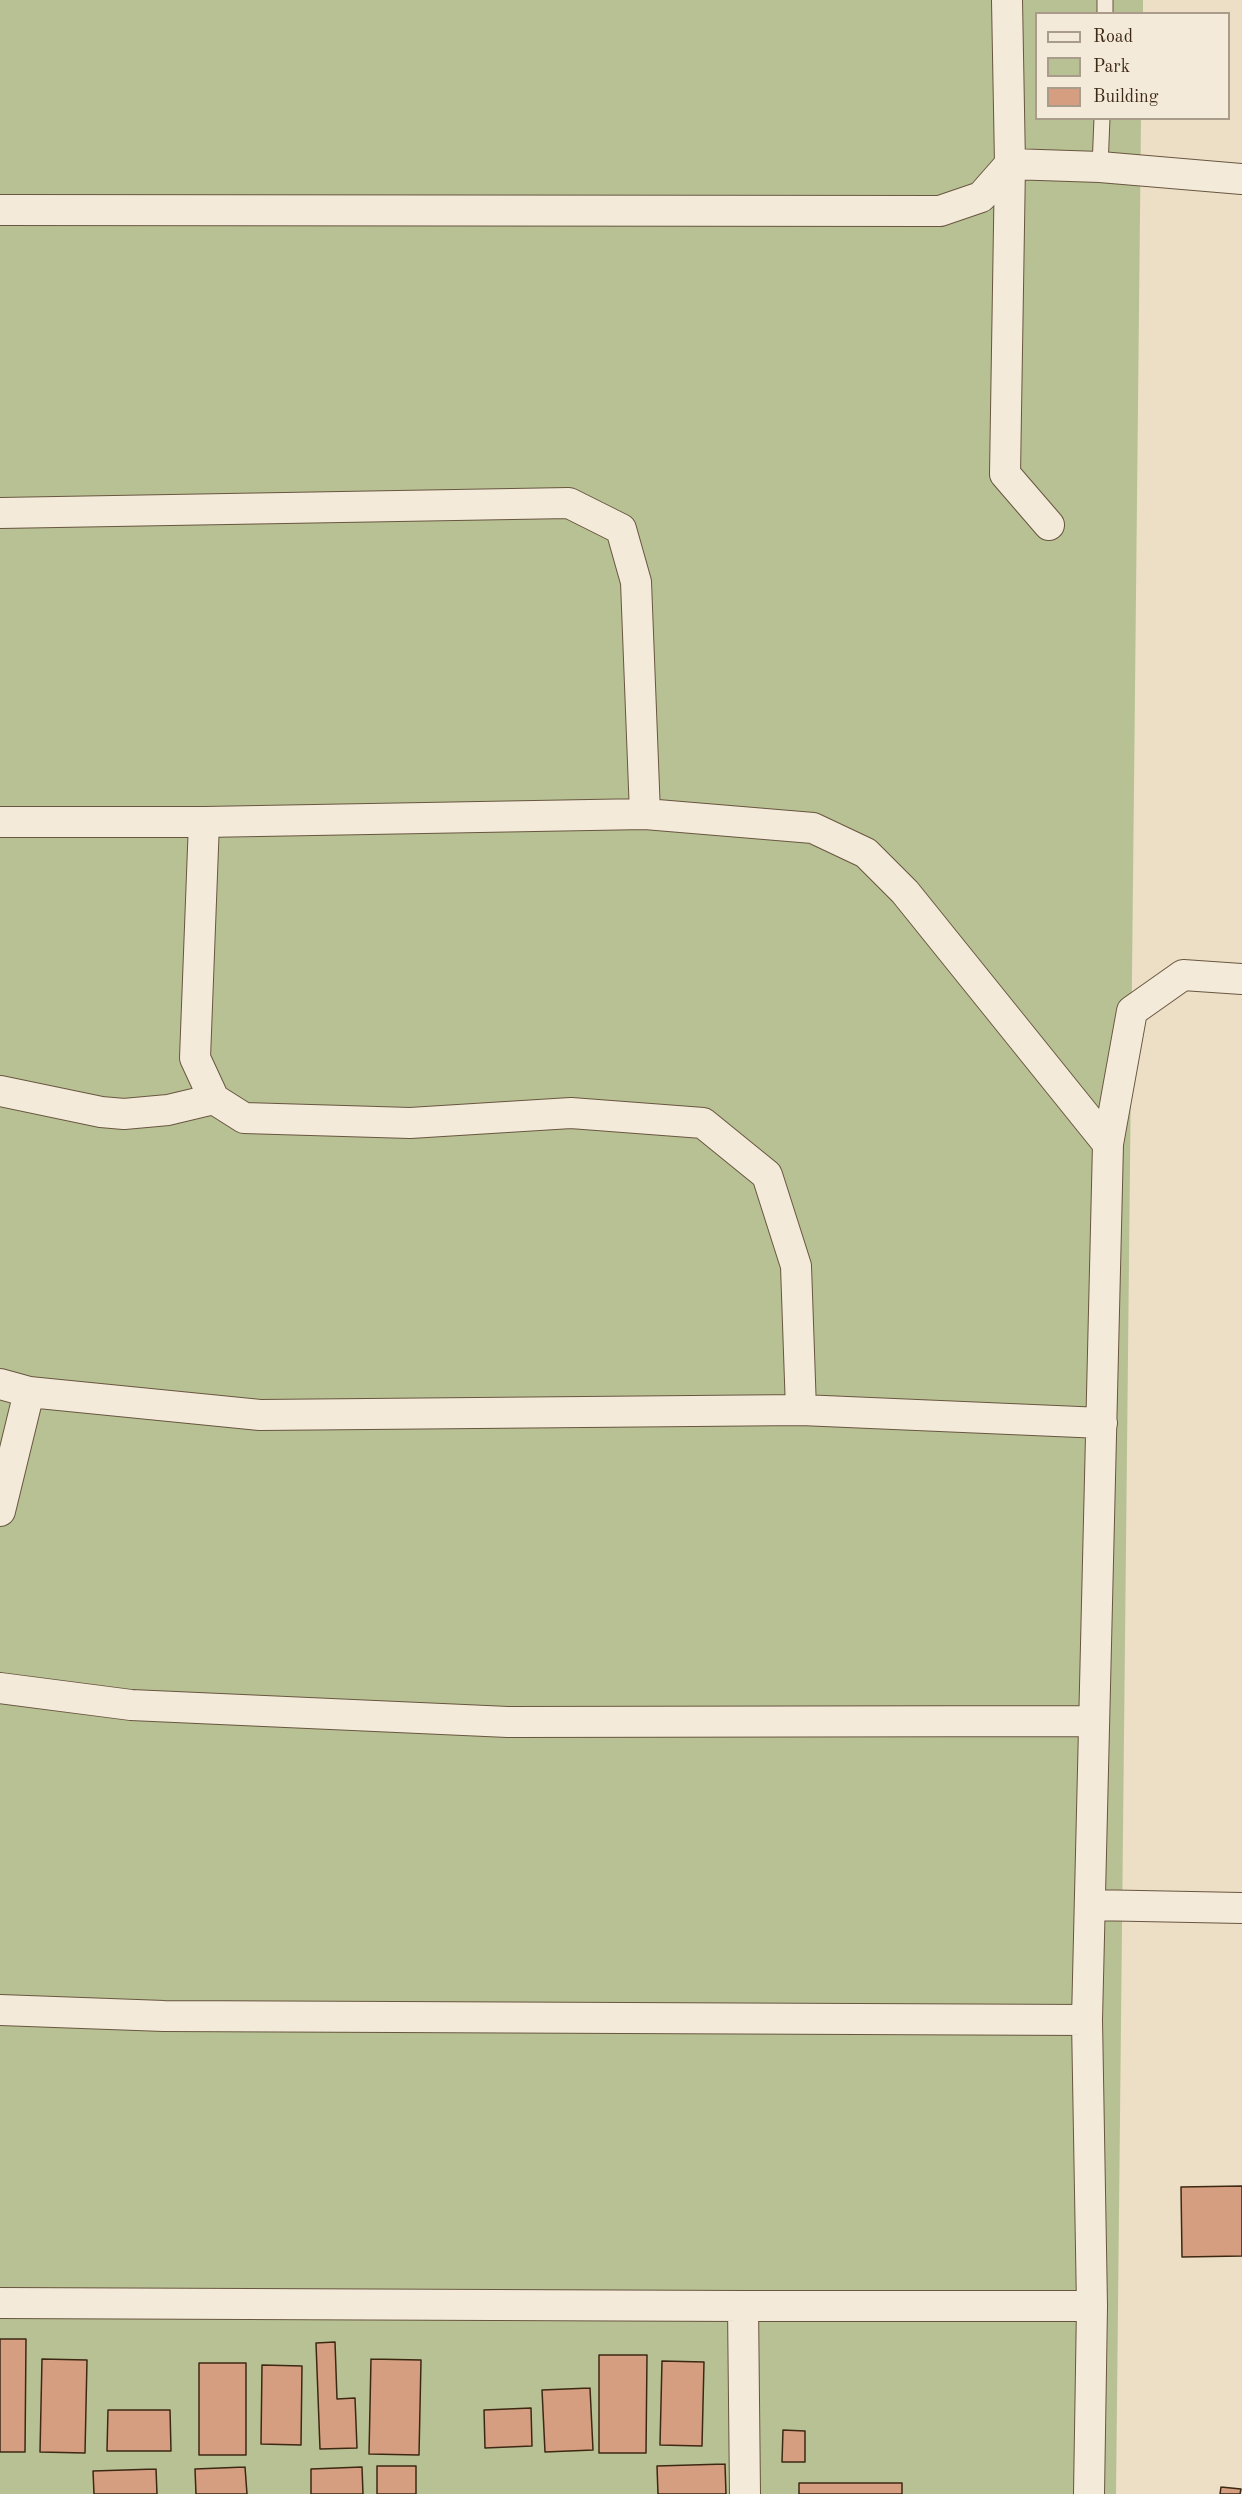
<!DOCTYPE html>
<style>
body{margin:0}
#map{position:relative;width:1242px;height:2494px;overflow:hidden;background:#ecdfc5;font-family:"Old Standard TT",serif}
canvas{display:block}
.legend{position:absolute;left:1035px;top:12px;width:195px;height:108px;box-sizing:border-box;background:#f3ead9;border:2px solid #aa9c8a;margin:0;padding:8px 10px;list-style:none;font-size:18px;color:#3d2813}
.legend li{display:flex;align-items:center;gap:12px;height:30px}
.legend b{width:30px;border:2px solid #aa9c8a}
</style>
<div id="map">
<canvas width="1242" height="2494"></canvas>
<ul class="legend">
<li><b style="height:8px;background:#f3ead9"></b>Road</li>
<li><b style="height:16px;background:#b8c194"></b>Park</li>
<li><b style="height:16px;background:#d59e81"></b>Building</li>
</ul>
</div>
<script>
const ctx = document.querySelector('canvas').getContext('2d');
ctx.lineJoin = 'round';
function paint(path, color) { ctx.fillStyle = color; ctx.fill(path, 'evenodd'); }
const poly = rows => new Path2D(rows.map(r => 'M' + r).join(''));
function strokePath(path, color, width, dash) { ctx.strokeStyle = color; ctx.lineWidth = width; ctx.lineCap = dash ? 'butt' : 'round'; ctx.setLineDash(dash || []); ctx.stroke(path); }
paint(poly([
 [0,0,1143,0,1143,13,1036,14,1036,118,1141,119,1116,2494,0,2494]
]), '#b8c194');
const building = poly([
 [1242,2186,1242,2256,1182,2257,1181,2187,1242,2186],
 [0,2339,26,2339,25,2452,0,2452,0,2339],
 [335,2342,337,2399,355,2398,357,2448,320,2449,316,2343,335,2342],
 [599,2355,647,2355,646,2453,599,2453,599,2355],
 [42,2359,87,2360,85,2453,40,2452,42,2359],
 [371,2359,421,2360,419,2455,369,2454,371,2359],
 [662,2361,704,2362,702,2446,660,2445,662,2361],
 [199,2363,246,2363,246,2455,199,2455,199,2363],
 [262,2365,302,2366,301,2445,261,2444,262,2365],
 [590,2388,593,2450,545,2452,542,2390,590,2388],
 [531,2408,532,2446,485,2448,484,2410,531,2408],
 [108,2410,170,2410,171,2451,107,2451,108,2410],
 [783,2430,805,2431,805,2462,782,2462,783,2430],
 [725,2464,726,2494,658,2494,657,2466,725,2464],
 [377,2466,416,2466,416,2494,377,2494,377,2466],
 [245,2467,247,2494,196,2494,195,2469,245,2467],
 [362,2467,363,2494,311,2494,311,2469,362,2467],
 [156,2469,157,2494,94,2494,93,2471,156,2469],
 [799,2483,902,2483,902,2494,799,2494,799,2483],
 [1221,2487,1241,2489,1240,2494,1220,2494,1221,2487]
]);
paint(building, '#d59e81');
strokePath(building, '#3d2813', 1.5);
const lane = poly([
 [1105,14,1105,0],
 [1100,167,1102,118]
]);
const street = poly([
 [0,210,940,211,981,197,1010,164,1007,0],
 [0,513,569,503,621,529,636,582,645,814],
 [1049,525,1005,474,1010,164,1100,167,1242,179],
 [0,822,204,822,645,814,813,828,866,853,905,892,1108,1144],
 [204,822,195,1058,214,1099,244,1118,410,1123,571,1113,703,1123,767,1175,796,1266,801,1410],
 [0,1091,101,1112,124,1114,168,1110,214,1099],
 [0,1384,29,1392,260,1415,801,1410,1102,1423],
 [0,1511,29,1392],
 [0,1688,131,1705,508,1722,1094,1721],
 [1090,1905,1242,1908],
 [0,2010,164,2016,1087,2020],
 [0,2303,743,2306],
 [745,2494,743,2306,1092,2306],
 [1089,2494,1092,2306,1087,2020,1108,1144,1132,1011,1183,975,1242,979]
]);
strokePath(lane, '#695640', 17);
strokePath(street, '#695640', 32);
strokePath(lane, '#f3ead9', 15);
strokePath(street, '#f3ead9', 30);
</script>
